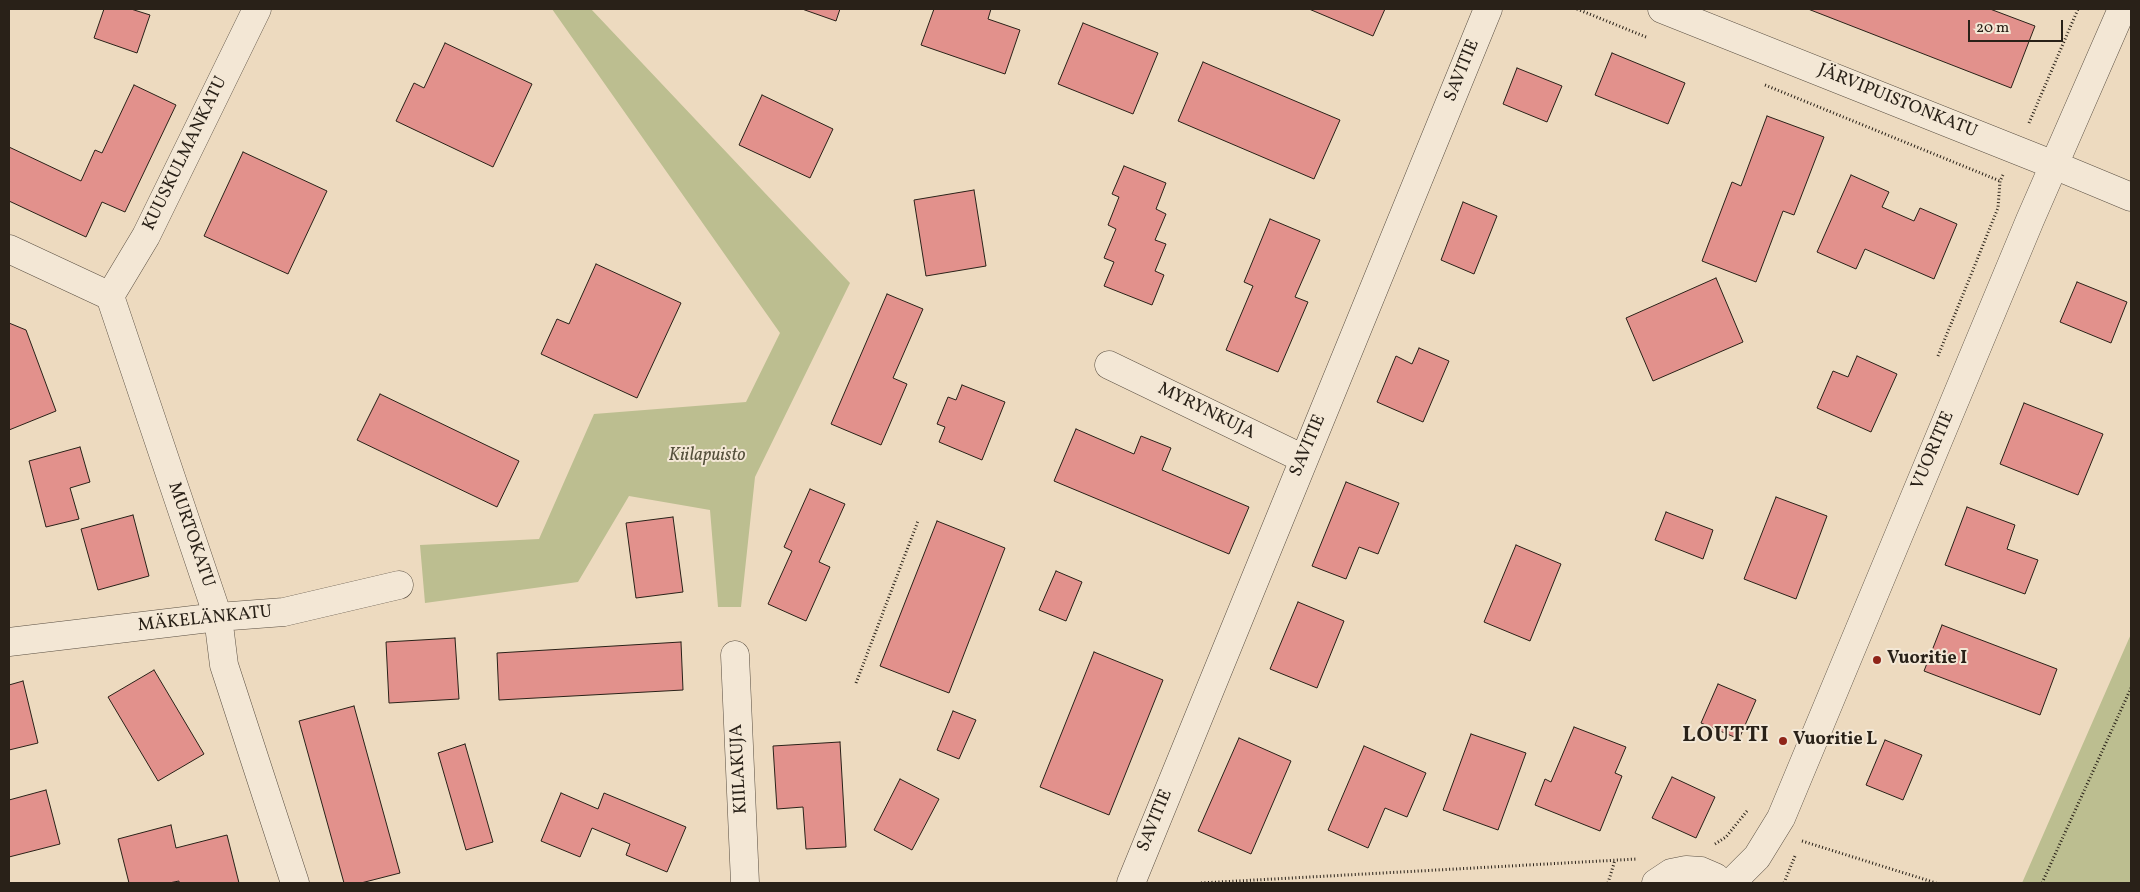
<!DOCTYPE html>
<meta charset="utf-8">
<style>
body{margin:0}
#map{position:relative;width:2140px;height:892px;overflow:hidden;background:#eddabf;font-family:Vollkorn,serif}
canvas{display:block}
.frame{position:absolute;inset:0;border:10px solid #292118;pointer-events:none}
.scale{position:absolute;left:1968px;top:20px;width:95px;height:22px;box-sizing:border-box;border:2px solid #292118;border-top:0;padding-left:6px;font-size:15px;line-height:18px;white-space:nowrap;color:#292118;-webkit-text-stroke:4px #f3e7d5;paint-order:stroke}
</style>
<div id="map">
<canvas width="2140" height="892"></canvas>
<div class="frame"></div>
<div class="scale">20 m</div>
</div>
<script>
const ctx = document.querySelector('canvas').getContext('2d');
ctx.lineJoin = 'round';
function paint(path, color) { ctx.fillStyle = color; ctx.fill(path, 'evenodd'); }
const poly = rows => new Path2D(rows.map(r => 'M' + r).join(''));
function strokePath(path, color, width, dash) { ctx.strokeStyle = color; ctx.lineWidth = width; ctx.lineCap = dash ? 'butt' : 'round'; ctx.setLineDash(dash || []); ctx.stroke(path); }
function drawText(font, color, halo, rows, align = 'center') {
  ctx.font = font + ' Vollkorn,serif'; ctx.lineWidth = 4; ctx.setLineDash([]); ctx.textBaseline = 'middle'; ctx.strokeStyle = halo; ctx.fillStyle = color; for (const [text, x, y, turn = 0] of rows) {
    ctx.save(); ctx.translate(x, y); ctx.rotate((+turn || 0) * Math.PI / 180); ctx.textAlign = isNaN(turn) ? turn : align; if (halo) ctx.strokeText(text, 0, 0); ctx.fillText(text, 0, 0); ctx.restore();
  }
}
paint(poly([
 [552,9,591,9,850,283,755,477,741,607,718,607,710,510,629,496,578,582,425,603,420,545,539,539,594,414,746,402,780,333],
 [2131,634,2131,883,2022,883]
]), '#bcbe90');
const building = poly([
 [104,9,131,9,150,15,137,53,94,38,104,9],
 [802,9,840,9,836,21,802,9],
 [934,9,991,9,988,19,1020,30,1005,74,921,45,934,9],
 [1309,9,1385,9,1373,36,1309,9],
 [1808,9,1990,9,2035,26,2011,88,1808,9],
 [1083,23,1158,53,1133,114,1058,84,1083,23],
 [445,43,532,84,493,167,396,121,414,83,424,88,445,43],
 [1612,53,1685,83,1668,124,1595,95,1612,53],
 [1203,62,1340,120,1314,179,1178,121,1203,62],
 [1517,68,1562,86,1547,122,1503,104,1517,68],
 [134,85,176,105,125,212,102,202,86,237,9,201,9,147,81,181,95,150,102,153,134,85],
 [762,95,833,129,810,178,739,145,762,95],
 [1767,116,1824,137,1794,215,1783,211,1756,282,1702,261,1732,182,1741,186,1767,116],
 [243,152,327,191,288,274,204,236,243,152],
 [1124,166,1166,183,1156,209,1166,214,1155,240,1166,244,1155,271,1164,275,1152,305,1104,286,1114,262,1104,258,1116,229,1108,225,1119,197,1112,194,1124,166],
 [1851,175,1889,192,1882,207,1914,221,1920,208,1957,224,1934,279,1865,249,1856,269,1817,252,1851,175],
 [974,190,986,266,926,276,914,200,974,190],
 [1463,202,1497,216,1474,274,1441,260,1463,202],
 [1270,219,1320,240,1295,297,1308,302,1278,372,1226,350,1253,286,1244,282,1270,219],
 [596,264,681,303,637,398,541,354,557,319,569,324,596,264],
 [1716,278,1743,342,1653,381,1626,318,1716,278],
 [2077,282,2127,302,2111,343,2060,322,2077,282],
 [887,294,923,309,893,378,907,384,881,445,831,424,887,294],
 [9,323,26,330,56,411,9,430,9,323],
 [1419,348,1449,361,1423,422,1377,402,1396,356,1412,364,1419,348],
 [1857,356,1897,374,1871,432,1817,408,1833,371,1848,377,1857,356],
 [962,385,1005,402,982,460,939,442,945,427,937,424,948,397,956,400,962,385],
 [380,394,519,461,497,507,357,440,380,394],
 [2024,403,2103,434,2078,495,2000,464,2024,403],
 [1076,429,1134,454,1141,436,1171,448,1162,470,1249,507,1229,554,1054,481,1076,429],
 [80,447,90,482,70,488,79,519,46,527,29,461,80,447],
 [1346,482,1399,503,1378,554,1359,547,1346,579,1312,566,1346,482],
 [810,489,845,504,819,562,830,567,806,621,768,604,792,551,784,547,810,489],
 [1776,497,1827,516,1796,599,1744,579,1776,497],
 [1967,507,2015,525,2007,549,2038,560,2025,594,1945,565,1967,507],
 [1666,512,1713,530,1703,559,1655,540,1666,512],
 [133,515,149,576,98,590,81,529,133,515],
 [673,517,683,592,636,598,626,523,673,517],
 [937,521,1005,548,949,693,880,666,937,521],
 [1516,545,1561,564,1530,641,1484,622,1516,545],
 [1056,571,1082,582,1066,621,1039,610,1056,571],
 [1298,602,1344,621,1317,688,1270,669,1298,602],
 [1942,625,2057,669,2040,715,1924,671,1942,625],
 [455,638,459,699,389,703,386,642,455,638],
 [681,642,683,690,499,700,497,653,681,642],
 [1094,652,1163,680,1109,815,1040,787,1094,652],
 [154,670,204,754,158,781,108,697,154,670],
 [23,681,38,743,9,750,9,685,23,681],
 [1718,684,1756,700,1739,739,1701,723,1718,684],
 [354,706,400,873,361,883,344,883,299,721,354,706],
 [953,711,976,720,959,759,937,750,953,711],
 [1574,727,1626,747,1615,773,1622,776,1600,831,1535,805,1545,779,1551,782,1574,727],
 [1471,734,1526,753,1498,830,1443,810,1471,734],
 [1239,738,1291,761,1251,854,1198,831,1239,738],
 [1885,740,1922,755,1903,800,1866,785,1885,740],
 [840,742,846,847,806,849,803,807,777,809,773,746,840,742],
 [465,744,493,842,466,850,438,753,465,744],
 [1364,746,1426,773,1407,817,1385,808,1368,848,1328,830,1364,746],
 [1672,777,1715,797,1696,838,1652,818,1672,777],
 [900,779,939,799,912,850,874,830,900,779],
 [46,790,60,844,9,857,9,800,46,790],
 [561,793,598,809,604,793,686,827,667,872,626,855,630,844,592,828,580,857,541,841,561,793],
 [171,825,176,848,227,835,239,883,179,883,179,881,169,883,129,883,118,839,171,825]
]);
paint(building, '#e2918c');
strokePath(building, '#292118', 1);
const minor = poly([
 [1662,9,2054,165,2131,197],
 [9,249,110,296,218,617,224,665,295,883],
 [110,296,146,236,257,9],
 [1109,365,1304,459],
 [9,642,218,617,284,612,399,585],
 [735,655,745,883],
 [1131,883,1488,9],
 [1656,883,1671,873,1686,870,1701,871,1715,877,1722,883],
 [1731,883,1757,857,1781,818,2030,220,2122,9]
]);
strokePath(minor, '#5a4f42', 29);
strokePath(poly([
 [1577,9,1646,37],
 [1765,85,2000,181],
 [2029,123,2078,9],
 [1938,356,1998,208,2000,181,2003,175],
 [856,683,918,521],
 [1802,841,1936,883],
 [1715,844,1726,837,1747,811],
 [1201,883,1637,859],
 [1608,883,1615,860],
 [1784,883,1795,856],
 [2042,883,2131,688]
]), '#292118', 3, [1, 2.5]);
strokePath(minor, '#f3e7d5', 28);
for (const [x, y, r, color] of [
 [1877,660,5,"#8f2418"],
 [1783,741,5,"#8f2418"]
]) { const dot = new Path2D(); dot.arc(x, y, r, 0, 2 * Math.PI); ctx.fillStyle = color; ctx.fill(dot); strokePath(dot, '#f3e7d5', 2); }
drawText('18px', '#292118', '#f3e7d5', [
 ["SAVITIE",1463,71,-68],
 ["JÄRVIPUISTONKATU",1897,102,22],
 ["KUUSKULMANKATU",186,154,-64],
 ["MYRYNKUJA",1206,412,26],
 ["SAVITIE",1309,446,-67],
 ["VUORITIE",1934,451,-67],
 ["MURTOKATU",190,535,71],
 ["MÄKELÄNKATU",205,620,-6],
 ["KIILAKUJA",740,769,-93],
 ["SAVITIE",1156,821,-68]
]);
drawText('italic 18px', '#55503c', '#f3e7d5', [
 ["Kiilapuisto",707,457]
]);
drawText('bold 18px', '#292118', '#f3e7d5', [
 ["Vuoritie I",1887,660],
 ["Vuoritie L",1793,741]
], 'left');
ctx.letterSpacing = '1px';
drawText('bold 22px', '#292118', '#f3e7d5', [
 ["LOUTTI",1726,737]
]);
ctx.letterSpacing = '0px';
</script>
